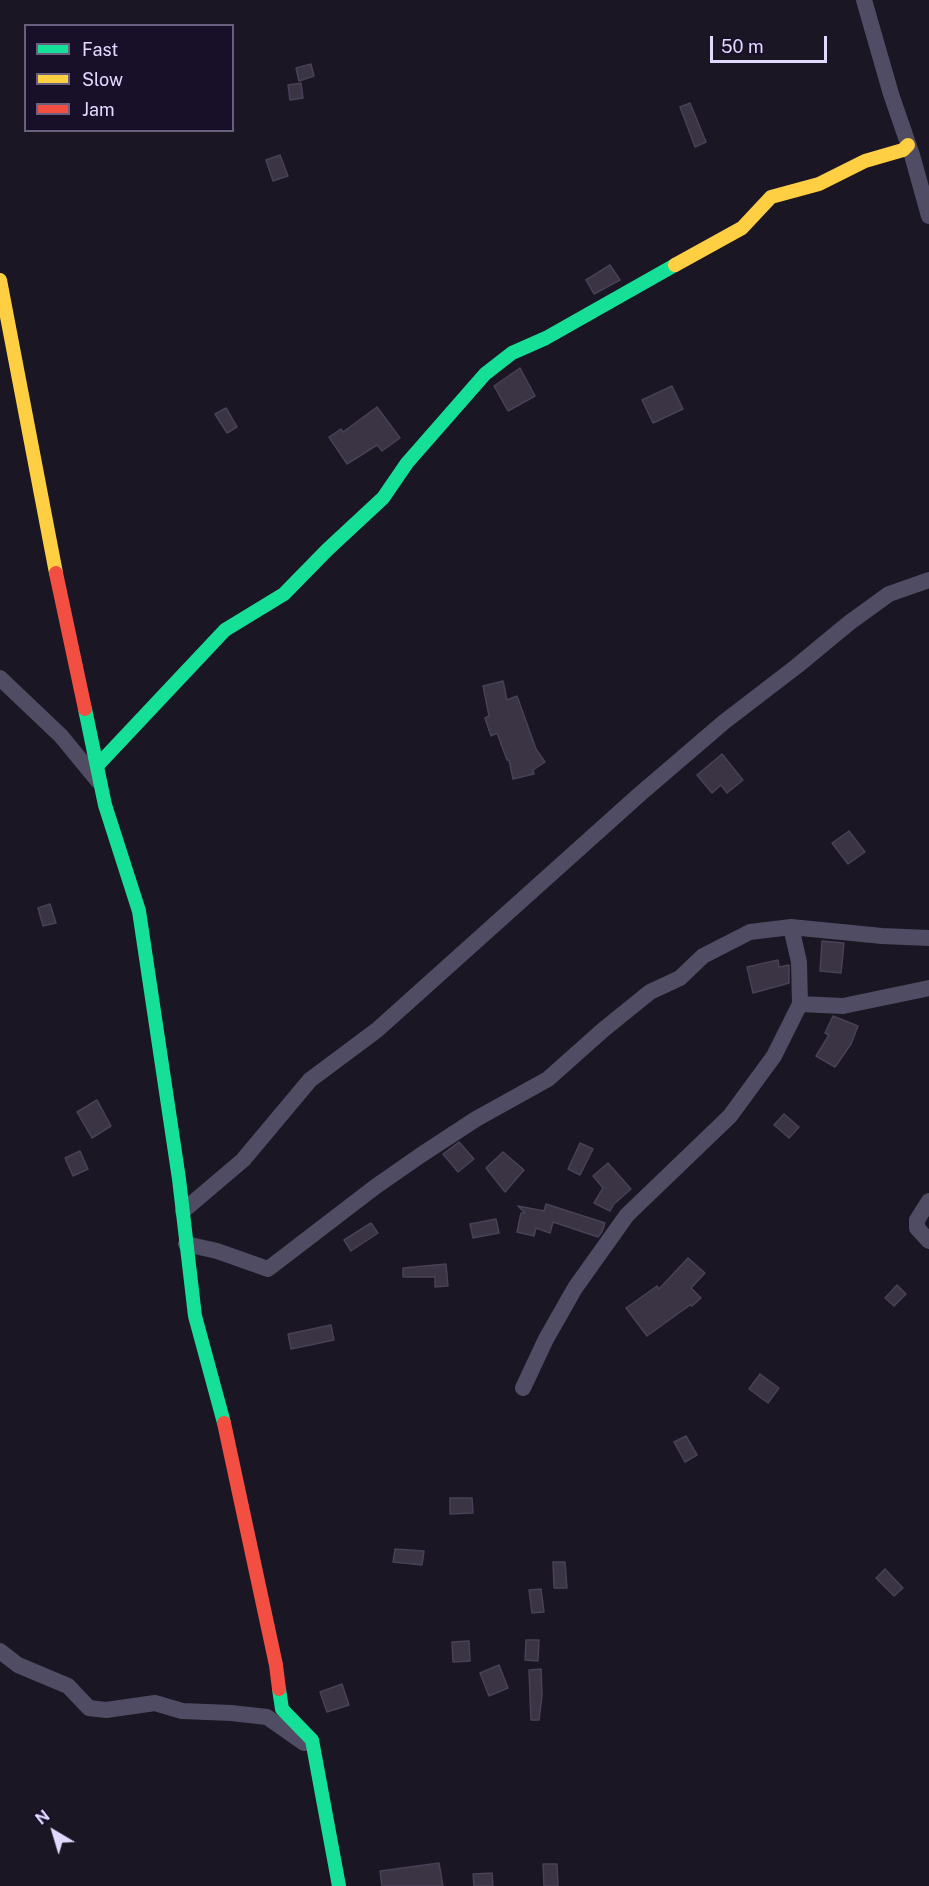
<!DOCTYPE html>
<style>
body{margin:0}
#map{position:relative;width:929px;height:1886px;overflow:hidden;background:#1a1623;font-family:"Public Sans",sans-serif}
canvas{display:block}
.legend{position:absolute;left:24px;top:24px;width:210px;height:108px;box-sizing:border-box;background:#181029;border:2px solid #69607f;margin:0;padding:8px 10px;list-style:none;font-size:18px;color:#e2d9ff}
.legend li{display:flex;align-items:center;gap:12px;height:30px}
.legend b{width:30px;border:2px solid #69607f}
.north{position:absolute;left:24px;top:1802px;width:60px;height:60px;-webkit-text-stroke:4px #181029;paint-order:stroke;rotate:322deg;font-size:16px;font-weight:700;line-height:24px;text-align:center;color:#e2d9ff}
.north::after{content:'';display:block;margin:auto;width:21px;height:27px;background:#e2d9ff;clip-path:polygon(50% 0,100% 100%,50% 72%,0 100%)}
.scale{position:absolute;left:710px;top:36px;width:117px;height:27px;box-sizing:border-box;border:3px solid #e2d9ff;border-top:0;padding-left:8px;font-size:18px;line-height:21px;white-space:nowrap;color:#e2d9ff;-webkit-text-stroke:4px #181029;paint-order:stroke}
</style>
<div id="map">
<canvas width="929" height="1886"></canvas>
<ul class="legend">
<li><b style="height:8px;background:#16e098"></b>Fast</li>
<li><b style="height:8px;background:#ffcf43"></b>Slow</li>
<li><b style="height:8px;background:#f24e42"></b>Jam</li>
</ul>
<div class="north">N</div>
<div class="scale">50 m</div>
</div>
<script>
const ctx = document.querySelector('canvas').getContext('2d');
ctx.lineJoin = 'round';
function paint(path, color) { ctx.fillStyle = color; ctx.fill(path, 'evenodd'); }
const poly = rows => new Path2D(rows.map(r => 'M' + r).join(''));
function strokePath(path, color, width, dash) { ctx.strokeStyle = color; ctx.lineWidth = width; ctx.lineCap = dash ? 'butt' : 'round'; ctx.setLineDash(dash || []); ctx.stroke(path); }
const building = poly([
 [311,64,314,76,299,81,296,68,311,64],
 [301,83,303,98,290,100,288,85,301,83],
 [690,103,706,142,695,147,680,107,690,103],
 [280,155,288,176,273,181,266,160,280,155],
 [610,265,620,280,594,294,586,280,610,265],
 [520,368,535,396,508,411,494,386,520,368],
 [672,386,683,409,653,423,642,400,672,386],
 [377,407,400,438,382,451,377,445,347,464,329,437,341,429,343,432,377,407],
 [226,408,237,427,227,433,215,414,226,408],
 [503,681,507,700,517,696,536,749,545,762,533,770,534,774,513,779,509,760,507,760,497,733,491,736,485,718,489,716,483,686,503,681],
 [722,754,743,780,727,793,721,785,712,793,697,775,722,754],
 [849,831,865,852,848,864,832,843,849,831],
 [50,904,56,923,43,926,38,908,50,904],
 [822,941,844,943,841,973,820,971,822,941],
 [778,960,779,967,789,965,789,983,753,993,747,967,778,960],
 [833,1016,858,1026,851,1044,835,1067,816,1056,829,1035,825,1033,833,1016],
 [97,1100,111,1126,92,1138,77,1112,97,1100],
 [784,1114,799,1127,789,1138,774,1125,784,1114],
 [459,1142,474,1159,458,1172,443,1154,459,1142],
 [580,1143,593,1149,580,1175,568,1169,580,1143],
 [80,1151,88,1169,73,1176,65,1158,80,1151],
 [503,1152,524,1170,505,1192,486,1168,503,1152],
 [608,1163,631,1189,614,1204,610,1211,594,1203,603,1188,593,1176,608,1163],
 [546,1204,605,1223,602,1232,598,1237,553,1222,550,1233,536,1228,534,1236,517,1232,521,1213,525,1213,518,1206,544,1211,546,1204],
 [496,1219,499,1233,473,1238,470,1224,496,1219],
 [371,1223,378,1233,351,1251,344,1240,371,1223],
 [688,1258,705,1273,691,1288,701,1298,692,1306,690,1305,647,1336,626,1308,657,1286,659,1289,688,1258],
 [446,1264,448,1286,435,1287,435,1277,403,1277,403,1268,446,1264],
 [897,1285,906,1294,894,1306,885,1298,897,1285],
 [331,1325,334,1340,291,1349,288,1334,331,1325],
 [760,1374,779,1388,768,1403,749,1389,760,1374],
 [686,1436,697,1455,685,1462,674,1442,686,1436],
 [450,1498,472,1498,473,1513,450,1514,450,1498],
 [395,1549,424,1551,422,1565,393,1562,395,1549],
 [553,1562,565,1562,567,1588,554,1588,553,1562],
 [885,1569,903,1588,894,1596,876,1578,885,1569],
 [541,1589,544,1612,532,1613,529,1590,541,1589],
 [526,1640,539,1640,538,1661,525,1660,526,1640],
 [469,1641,470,1661,453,1662,452,1642,469,1641],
 [499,1665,508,1688,489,1696,480,1673,499,1665],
 [541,1669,542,1696,539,1720,531,1720,529,1670,541,1669],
 [342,1684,349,1705,327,1712,320,1692,342,1684],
 [439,1863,443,1886,382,1886,380,1871,439,1863],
 [543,1864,557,1864,558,1886,544,1886,543,1864],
 [492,1873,493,1886,474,1886,473,1874,492,1873]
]);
paint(building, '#3a3445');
strokePath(building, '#484157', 1.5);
strokePath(poly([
 [864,0,891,94,912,155,929,216],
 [0,678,61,736,98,781],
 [800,1004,843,1006,929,988],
 [929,1201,917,1220,917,1228,929,1241],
 [183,1211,243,1160,310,1080,377,1030,640,794,724,722,797,666,849,623,889,594,929,580],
 [186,1244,217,1251,268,1269,375,1187,421,1155,476,1119,548,1079,603,1030,650,992,680,978,703,956,750,932,791,927,882,936,929,938],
 [523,1388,546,1339,575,1288,627,1215,730,1116,774,1056,800,1004,799,962,791,927],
 [0,1651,18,1665,68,1686,89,1708,106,1710,155,1703,182,1711,231,1713,267,1717,304,1743]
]), '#504c64', 16);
strokePath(poly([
 [85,709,105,805,139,911,179,1179,195,1316,224,1423],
 [97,766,225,630,284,594,327,550,383,498,407,463,485,374,512,353,546,338,675,265],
 [279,1689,282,1709,312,1740,339,1886]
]), '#16e098', 14);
strokePath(poly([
 [675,265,742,228,771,197,819,184,865,161,903,150,908,145],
 [0,280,56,573]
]), '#ffcf43', 14);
strokePath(poly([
 [56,573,85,709],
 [224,1423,276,1665,279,1689]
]), '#f24e42', 14);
</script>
